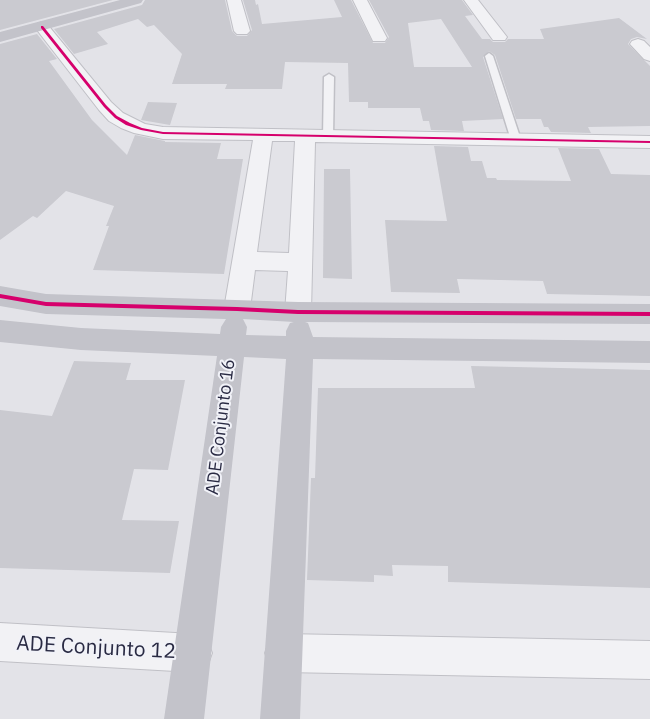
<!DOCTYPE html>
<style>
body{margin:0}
canvas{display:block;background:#e3e3e8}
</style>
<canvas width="650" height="719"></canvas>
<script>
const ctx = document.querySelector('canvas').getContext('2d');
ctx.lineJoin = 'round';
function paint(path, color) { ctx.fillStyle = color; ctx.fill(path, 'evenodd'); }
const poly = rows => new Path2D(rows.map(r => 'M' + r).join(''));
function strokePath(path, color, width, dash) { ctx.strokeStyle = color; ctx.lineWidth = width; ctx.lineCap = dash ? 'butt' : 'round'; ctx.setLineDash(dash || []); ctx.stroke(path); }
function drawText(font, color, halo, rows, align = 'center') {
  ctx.font = font + ' "IBM Plex Sans",sans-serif'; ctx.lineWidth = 4; ctx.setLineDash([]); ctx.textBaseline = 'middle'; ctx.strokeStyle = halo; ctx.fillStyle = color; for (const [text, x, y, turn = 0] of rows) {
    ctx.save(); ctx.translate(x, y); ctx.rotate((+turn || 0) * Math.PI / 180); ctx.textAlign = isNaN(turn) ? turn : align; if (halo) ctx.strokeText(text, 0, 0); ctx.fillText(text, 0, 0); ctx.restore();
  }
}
paint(poly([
 [0,0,113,0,0,30],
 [145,0,225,0,232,31,237,36,247,36,252,30,243,0,255,0,256,5,258,4,262,24,342,17,334,0,351,0,373,43,385,43,389,37,369,0,462,0,473,15,465,16,482,39,490,39,493,42,505,42,508,39,544,39,540,29,619,18,647,39,637,37,631,39,628,44,650,66,650,126,588,127,591,133,551,132,548,127,544,127,541,119,516,119,495,55,489,51,483,57,503,119,462,121,464,131,431,130,429,121,423,121,420,108,368,108,368,102,349,102,348,63,285,62,282,89,225,89,227,84,172,84,182,54,154,25,147,27,138,19,97,32,108,44,74,54,54,29,142,5],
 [441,19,472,67,414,67,408,23],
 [37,34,57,59,49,61,92,120,127,155,135,135,165,141,165,142,221,143,217,159,243,159,224,274,93,270,109,226,106,226,114,206,66,191,37,218,33,216,0,240,0,44],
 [148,102,177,103,170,125,141,120],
 [434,146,468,147,471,161,482,161,487,178,496,178,497,180,571,181,558,148,599,149,611,174,650,175,650,296,547,294,543,281,457,279,460,293,391,292,385,220,447,221],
 [324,169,350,169,352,279,323,278],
 [74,361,131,363,126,380,185,380,168,470,134,469,122,520,179,521,170,573,0,568,0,410,52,416],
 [471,366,650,370,650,588,448,582,448,566,392,565,393,576,374,575,374,582,307,580,311,478,315,478,318,388,475,388]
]), '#cacad0');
const lane = poly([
 [489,53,493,56,521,140,520,142,512,142,511,140,485,56,489,53],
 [329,74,334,77,333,137,328,140,323,137,324,77,329,74]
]);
const street = poly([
 [227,0,241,0,250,31,247,34,237,34,234,31,227,0],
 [353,0,367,0,387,38,385,41,373,41,353,0],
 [464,0,478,0,507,37,505,40,493,40,464,0],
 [42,22,47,24,111,102,123,113,145,124,163,127,650,136,650,148,315,142,311,312,307,319,298,322,289,319,285,312,288,271,255,270,250,309,246,316,237,319,228,316,224,309,253,140,163,139,134,133,121,128,109,121,99,110,37,30,34,27,37,24,42,22],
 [272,141,295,141,289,253,257,252,272,141],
 [638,39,644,41,650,47,650,61,644,59,630,44,632,41,638,39],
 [0,623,193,634,207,639,212,653,207,667,193,672,0,661,0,623],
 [284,634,650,641,650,679,284,672,270,667,265,653,270,639,284,634]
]);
strokePath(lane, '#c0c0c6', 3);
strokePath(street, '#c0c0c6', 2);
paint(lane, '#f2f2f5');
paint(street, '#f2f2f5');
paint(poly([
 [120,0,143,0,141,3,0,42,0,32,120,0],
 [0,286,46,294,298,302,650,304,650,324,305,322,308,323,313,337,650,341,650,363,313,359,300,719,260,719,286,359,244,357,204,719,164,719,217,356,81,350,0,342,0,320,81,328,220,334,221,327,226,319,46,314,0,306,0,286],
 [243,319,294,322,290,323,286,331,286,336,246,335,247,327,243,319]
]), '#c3c3ca');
paint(poly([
 [41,26,43,26,106,105,117,116,130,123,142,128,163,132,650,141,650,143,163,134,141,130,126,125,115,118,104,107,41,28,41,26],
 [0,294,46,302,237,307,298,310,650,312,650,316,298,314,237,311,46,306,0,298,0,294]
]), '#d6006c');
drawText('18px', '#292a43', '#f1f2f8', [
 ["ADE Conjunto 16",221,427,-83]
]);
drawText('21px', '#292a43', '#f1f2f8', [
 ["ADE Conjunto 12",96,648,3]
]);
</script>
